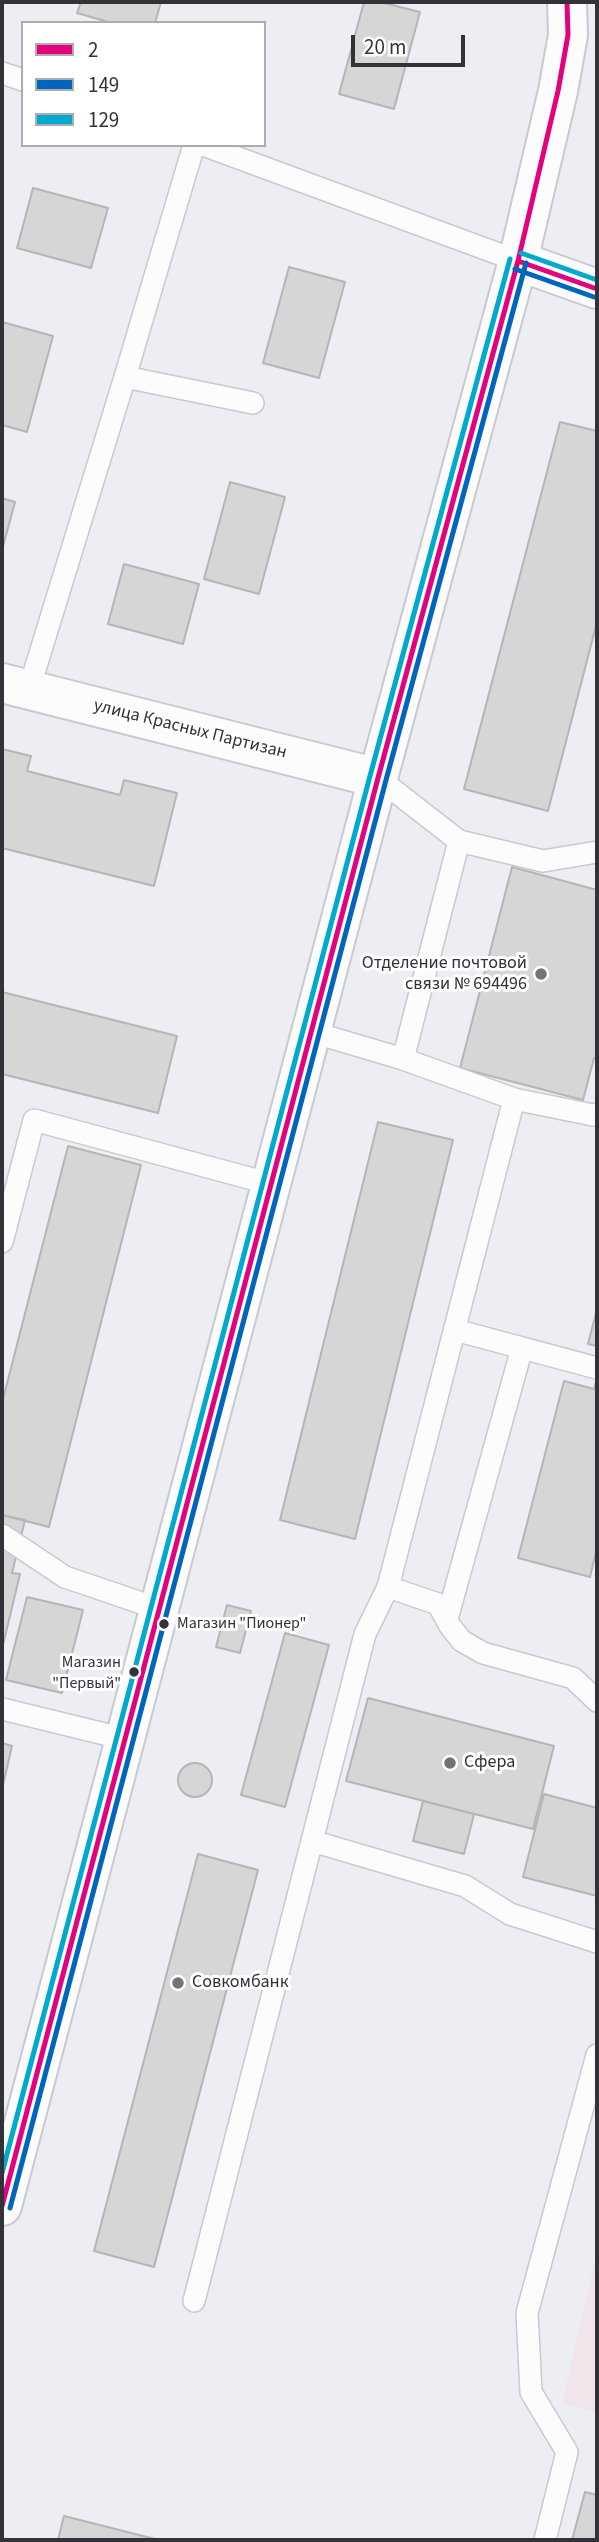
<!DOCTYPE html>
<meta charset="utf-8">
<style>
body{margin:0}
#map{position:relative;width:599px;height:2542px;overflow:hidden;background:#eceef4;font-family:"Source Sans 3",sans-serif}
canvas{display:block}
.frame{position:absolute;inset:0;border:4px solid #323338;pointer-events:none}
.legend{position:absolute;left:21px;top:21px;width:245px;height:126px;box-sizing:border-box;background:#fff;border:2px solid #adadaf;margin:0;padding:9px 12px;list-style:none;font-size:21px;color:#323338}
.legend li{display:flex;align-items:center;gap:14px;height:35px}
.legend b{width:35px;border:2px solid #adadaf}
.scale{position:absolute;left:351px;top:35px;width:114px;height:32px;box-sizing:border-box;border:4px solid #323338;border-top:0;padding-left:9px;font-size:21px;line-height:24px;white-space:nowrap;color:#323338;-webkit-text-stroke:5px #fff;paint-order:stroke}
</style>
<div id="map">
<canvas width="599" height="2542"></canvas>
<div class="frame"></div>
<ul class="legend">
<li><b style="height:9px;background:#e5007d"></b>2</li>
<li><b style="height:9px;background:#0065bd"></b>149</li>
<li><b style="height:9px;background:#00a9ce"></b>129</li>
</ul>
<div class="scale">20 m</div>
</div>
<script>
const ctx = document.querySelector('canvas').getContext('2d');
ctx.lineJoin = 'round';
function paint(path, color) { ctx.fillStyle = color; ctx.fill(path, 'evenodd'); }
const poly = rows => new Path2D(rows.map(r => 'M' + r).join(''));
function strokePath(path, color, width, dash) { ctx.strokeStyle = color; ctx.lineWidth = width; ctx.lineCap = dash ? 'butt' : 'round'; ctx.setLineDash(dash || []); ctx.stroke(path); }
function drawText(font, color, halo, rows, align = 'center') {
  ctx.font = font + ' "Source Sans 3",sans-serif'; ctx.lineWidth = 6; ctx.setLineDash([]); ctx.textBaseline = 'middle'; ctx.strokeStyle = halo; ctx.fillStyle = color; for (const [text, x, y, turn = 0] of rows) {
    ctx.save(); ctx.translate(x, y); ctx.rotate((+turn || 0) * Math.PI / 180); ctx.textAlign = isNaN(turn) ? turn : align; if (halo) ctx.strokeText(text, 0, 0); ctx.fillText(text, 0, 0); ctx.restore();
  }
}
paint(poly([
 [597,2252,597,2413,562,2403]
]), '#f1e4eb');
const building = poly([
 [81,2,161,2,155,23,112,23,77,13,81,2],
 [364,2,380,2,420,12,394,109,339,94,364,2],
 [33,188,108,208,91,268,17,248,33,188],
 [289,267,345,282,319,378,263,363,289,267],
 [2,322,53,336,27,432,2,425,2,322],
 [560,422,597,431,597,622,548,811,464,789,560,422],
 [230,482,285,497,259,594,204,579,230,482],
 [2,498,15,502,2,550,2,498],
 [124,564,199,584,183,644,108,624,124,564],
 [2,749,31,756,27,771,120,795,124,780,177,793,154,886,2,848,2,749],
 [512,867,597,890,597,1059,594,1058,583,1100,460,1068,512,867],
 [2,992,177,1036,158,1113,2,1074,2,992],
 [378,1122,453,1140,355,1539,280,1520,378,1122],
 [68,1146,141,1165,49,1527,2,1515,2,1403,68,1146],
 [597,1309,597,1346,588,1344,597,1309],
 [597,1378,597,1548,590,1577,518,1558,564,1381,594,1389,597,1378],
 [2,1515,25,1520,12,1573,20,1574,3,1645,2,1515],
 [27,1597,83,1610,62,1693,6,1680,27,1597],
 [227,1605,251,1611,240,1653,216,1647,227,1605],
 [285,1633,329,1645,285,1807,241,1795,285,1633],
 [368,1698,554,1746,533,1829,346,1781,368,1698],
 [2,1743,12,1746,2,1789,2,1743],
 '178 1780a17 17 0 1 1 34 0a17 17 0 1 1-34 0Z',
 [544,1794,597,1808,597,1896,523,1877,544,1794],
 [423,1801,474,1814,464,1854,413,1841,423,1801],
 [198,1854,258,1870,154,2267,94,2251,198,1854],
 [585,2492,597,2495,597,2540,572,2540,585,2492],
 [64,2516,159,2540,58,2540,64,2516]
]);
paint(building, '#d7d6d7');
strokePath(building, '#b6b5b6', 2);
const lane = poly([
 [2,73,23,80],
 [203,145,518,261],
 [125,377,253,403],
 [29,689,125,377,194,145],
 [378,778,459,841,543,861,597,852],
 [312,1032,403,1059,514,1099,593,1115,597,1114],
 [403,1059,459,841],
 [514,1099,388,1587,438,1604,450,1626,462,1641,483,1653,573,1678,597,1701],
 [2,1242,34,1120,271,1184],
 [455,1330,597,1368],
 [2,1535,65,1577,159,1609],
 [447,1619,522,1348],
 [2,1709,125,1739],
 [312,1841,365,1634,388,1587],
 [194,2301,312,1841,465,1886,510,1914,597,1942],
 [545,2540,567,2452,531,2392,527,2313,597,2055]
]);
const secondary = poly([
 [518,261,597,289],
 [2,683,378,778],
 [2,2206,378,778,518,261,558,91,568,35,567,2]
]);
strokePath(lane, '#c8cace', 24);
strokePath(secondary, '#c8cace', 42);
strokePath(lane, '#fcfcfd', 21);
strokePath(secondary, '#fcfcfd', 38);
strokePath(poly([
 [518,261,597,289],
 [2,2206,378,778,518,261,558,91,568,35,567,2]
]), '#e5007d', 5);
strokePath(poly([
 [515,269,594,297],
 [10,2208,386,780,526,263]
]), '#0065bd', 5);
strokePath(poly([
 [521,253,597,280],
 [2,2173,370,776,510,259]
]), '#00a9ce', 5);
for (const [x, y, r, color] of [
 [541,974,7,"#73747a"],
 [164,1624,6,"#323338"],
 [134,1672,6,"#323338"],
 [450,1763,7,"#73747a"],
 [178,1983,7,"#73747a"]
]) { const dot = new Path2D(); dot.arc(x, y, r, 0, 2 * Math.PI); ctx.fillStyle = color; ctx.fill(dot); strokePath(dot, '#fff', 2.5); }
drawText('16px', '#323338', '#fff', [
 ["Магазин \"Пионер\"",177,1624],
 ["Магазин",121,1663,"right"],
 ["\"Первый\"",121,1684,"right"]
], 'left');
drawText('18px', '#323338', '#fff', [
 ["улица Красных Партизан",190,730,14]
]);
drawText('18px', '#323338', '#fff', [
 ["Отделение почтовой",527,964,"right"],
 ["связи № 694496",527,985,"right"],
 ["Сфера",464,1763],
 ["Совкомбанк",192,1983]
], 'left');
</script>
